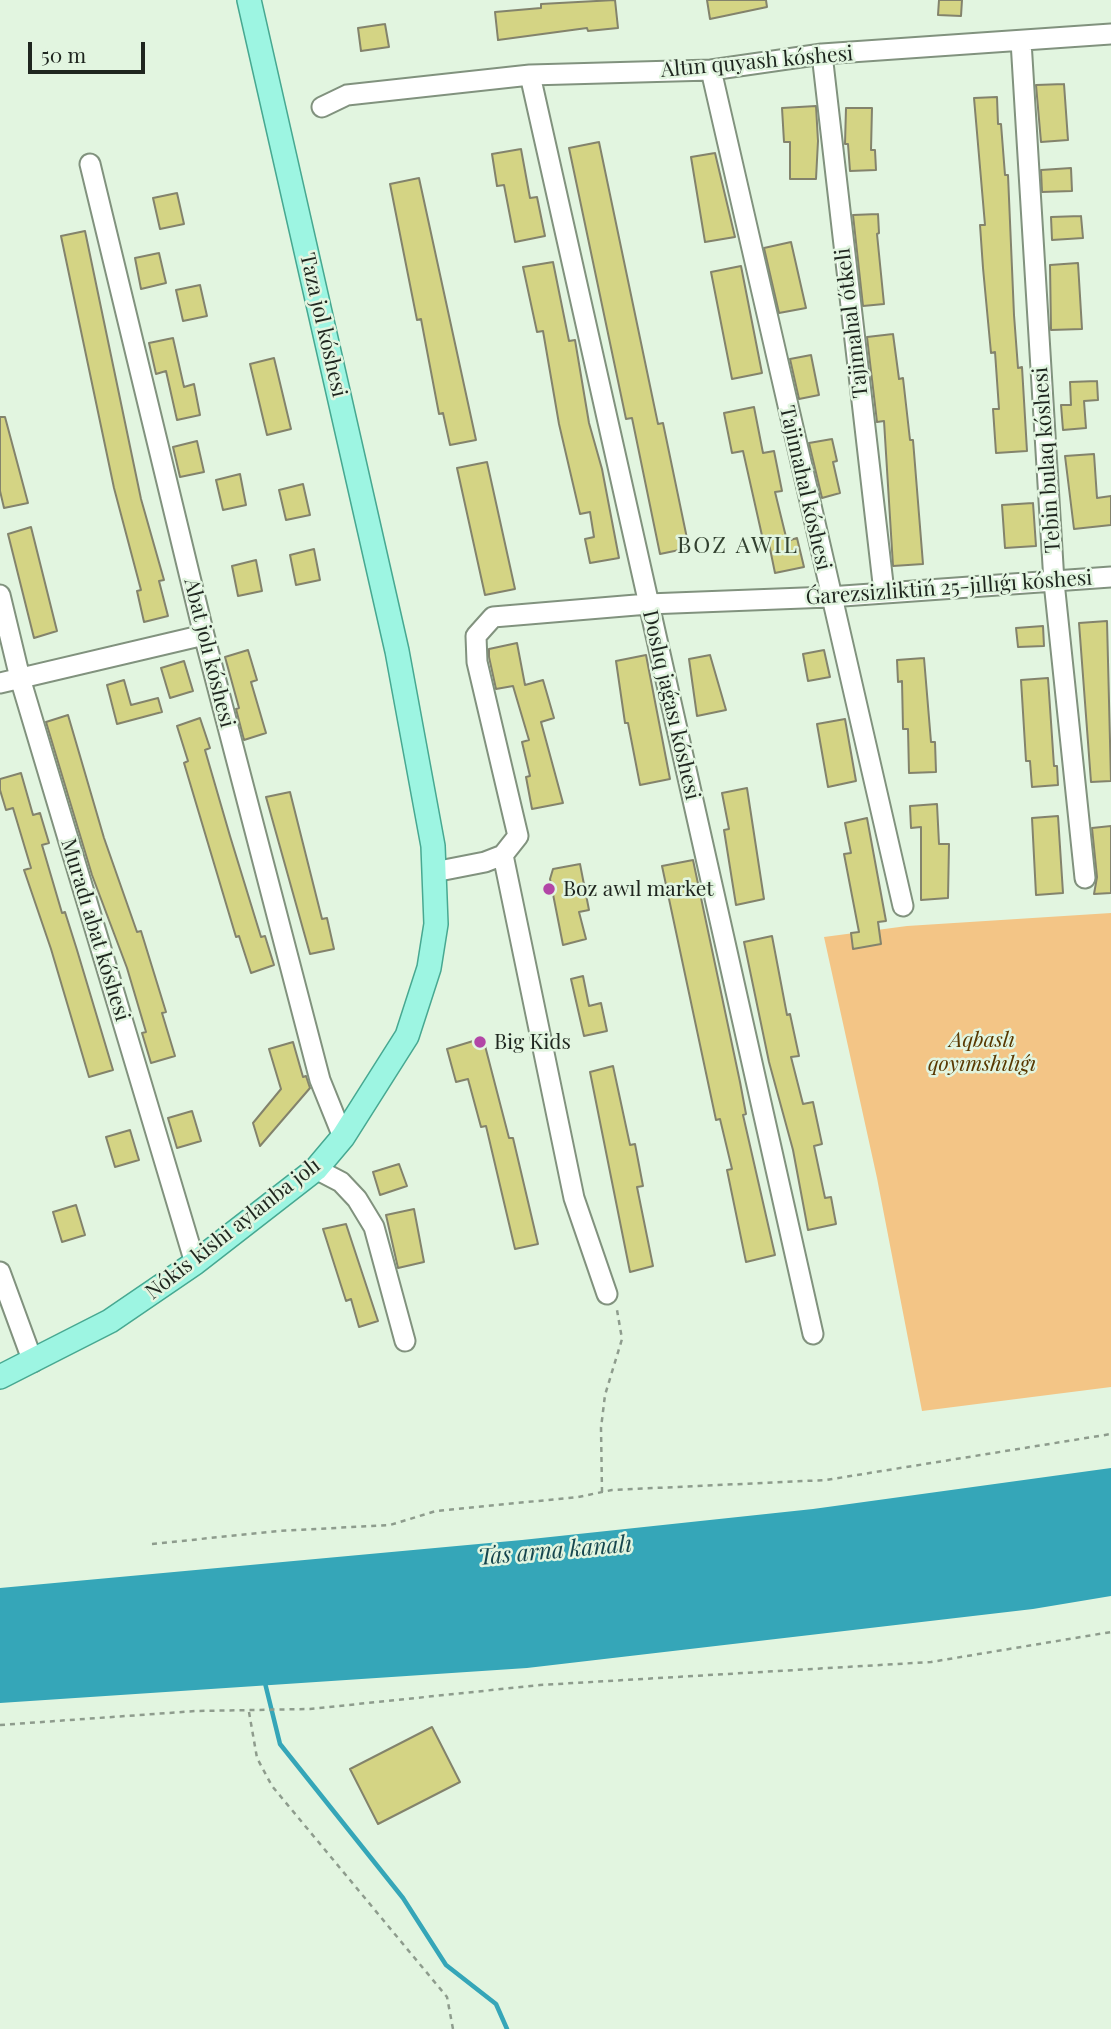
<!DOCTYPE html>
<meta charset="utf-8">
<style>
body{margin:0}
#map{position:relative;width:1111px;height:2029px;overflow:hidden;background:#e2f5e0;font-family:"Playfair Display",serif}
canvas{display:block}
.scale{position:absolute;left:28px;top:42px;width:117px;height:32px;box-sizing:border-box;border:4px solid #1f261f;border-top:0;padding-left:9px;font-size:21px;line-height:24px;white-space:nowrap;color:#1f261f;-webkit-text-stroke:5px #e2f5e0;paint-order:stroke}
</style>
<div id="map">
<canvas width="1111" height="2029"></canvas>
<div class="scale">50 m</div>
</div>
<script>
const ctx = document.querySelector('canvas').getContext('2d');
ctx.lineJoin = 'round';
function paint(path, color) { ctx.fillStyle = color; ctx.fill(path, 'evenodd'); }
const poly = rows => new Path2D(rows.map(r => 'M' + r).join(''));
function strokePath(path, color, width, dash) { ctx.strokeStyle = color; ctx.lineWidth = width; ctx.lineCap = dash ? 'butt' : 'round'; ctx.setLineDash(dash || []); ctx.stroke(path); }
function drawText(font, color, halo, rows, align = 'center') {
  ctx.font = font + ' "Playfair Display",serif'; ctx.lineWidth = 5; ctx.setLineDash([]); ctx.textBaseline = 'middle'; ctx.strokeStyle = halo; ctx.fillStyle = color; for (const [text, x, y, turn = 0] of rows) {
    ctx.save(); ctx.translate(x, y); ctx.rotate((+turn || 0) * Math.PI / 180); ctx.textAlign = isNaN(turn) ? turn : align; if (halo) ctx.strokeText(text, 0, 0); ctx.fillText(text, 0, 0); ctx.restore();
  }
}
paint(poly([
 [1111,913,1111,1387,922,1411,877,1178,824,937,907,926]
]), '#f3c586');
paint(poly([
 [1111,1468,1111,1596,1033,1609,527,1668,0,1703,0,1588,522,1540,813,1509]
]), '#35a6b8');
strokePath(poly([
 [265,1683,280,1744,403,1898,446,1965,496,2004,507,2029]
]), '#35a6b8', 4.5);
const building = poly([
 [615,0,618,28,588,31,587,28,498,40,495,12,541,8,541,4,615,0],
 [707,0,766,0,767,7,710,19,707,0],
 [939,0,962,0,961,16,938,15,939,0],
 [385,24,389,47,361,51,358,28,385,24],
 [1064,84,1068,140,1041,142,1036,85,1064,84],
 [997,97,998,124,1001,124,1005,175,1008,175,1014,315,1018,368,1022,367,1027,451,996,453,993,409,999,409,995,352,991,353,983,268,980,225,985,225,974,98,997,97],
 [816,106,818,141,816,179,790,179,790,142,784,142,782,108,816,106],
 [846,108,872,108,871,150,875,150,876,170,850,171,848,144,845,144,846,108],
 [599,142,658,424,663,423,689,548,660,554,632,418,626,419,569,148,599,142],
 [521,149,530,198,537,197,545,236,515,242,504,185,497,186,492,154,521,149],
 [715,153,735,237,705,242,691,157,715,153],
 [1071,168,1072,191,1042,192,1041,170,1071,168],
 [419,178,476,440,450,445,443,413,439,414,421,319,417,320,390,184,419,178],
 [177,193,184,224,160,229,153,198,177,193],
 [878,214,879,233,877,234,884,304,863,306,853,215,878,214],
 [1081,216,1083,238,1052,240,1051,217,1081,216],
 [85,231,141,499,164,580,159,581,168,616,144,622,137,591,141,590,114,488,61,236,85,231],
 [791,242,806,308,779,313,764,248,791,242],
 [159,253,166,283,141,289,135,258,159,253],
 [553,262,569,341,575,340,589,423,602,469,619,558,590,563,585,539,594,537,590,512,580,514,559,424,543,331,537,332,523,267,553,262],
 [1078,263,1082,329,1051,330,1050,265,1078,263],
 [741,266,762,373,732,379,711,272,741,266],
 [200,285,207,316,183,321,176,290,200,285],
 [893,334,899,379,903,378,910,440,913,440,923,564,893,566,884,421,877,422,867,337,893,334],
 [173,338,184,387,194,384,200,415,177,420,166,371,156,374,149,343,173,338],
 [811,355,819,395,799,399,790,359,811,355],
 [274,358,291,429,267,435,250,364,274,358],
 [1097,381,1098,400,1084,401,1086,428,1063,430,1061,405,1071,405,1070,382,1097,381],
 [754,407,763,453,774,451,782,491,775,492,787,541,797,538,804,567,775,573,768,539,763,540,743,451,732,453,724,413,754,407],
 [0,417,5,417,28,503,4,508,0,491,0,417],
 [832,439,837,461,833,462,840,493,822,498,809,443,832,439],
 [197,441,204,472,180,477,173,447,197,441],
 [1094,454,1097,498,1111,496,1111,525,1074,529,1065,456,1094,454],
 [487,462,515,589,485,595,457,468,487,462],
 [240,474,246,505,223,510,216,480,240,474],
 [303,484,310,515,286,520,279,490,303,484],
 [1033,503,1036,546,1005,548,1002,505,1033,503],
 [31,527,57,631,34,638,8,534,31,527],
 [314,549,320,580,296,585,290,555,314,549],
 [256,560,262,591,238,596,232,566,256,560],
 [1107,621,1111,781,1091,782,1079,623,1107,621],
 [1043,626,1044,646,1018,647,1016,628,1043,626],
 [517,643,525,685,543,680,554,718,541,722,563,803,532,809,526,777,530,776,522,742,529,740,513,686,496,689,489,657,489,649,517,643],
 [248,650,257,680,251,682,266,733,244,740,236,709,239,708,225,657,248,650],
 [824,650,830,677,808,681,803,654,824,650],
 [646,655,670,779,640,785,628,723,625,723,616,661,646,655],
 [710,655,726,710,697,716,689,659,710,655],
 [924,658,931,742,935,742,936,772,909,773,908,729,903,729,902,681,898,682,897,660,924,658],
 [184,661,193,691,170,698,161,668,184,661],
 [1048,678,1054,766,1057,766,1058,785,1032,787,1030,761,1026,761,1021,680,1048,678],
 [124,680,131,705,158,698,162,712,117,724,107,685,124,680],
 [68,715,104,838,137,932,141,931,166,1012,162,1013,175,1056,151,1063,142,1033,146,1032,127,968,92,875,46,722,68,715],
 [200,718,210,748,205,750,230,836,261,937,265,936,274,965,251,973,239,936,236,937,184,763,188,761,177,726,200,718],
 [845,719,856,781,828,787,817,724,845,719],
 [21,773,33,815,40,813,49,843,42,845,62,913,65,912,77,950,113,1070,89,1077,51,949,24,870,31,868,13,808,6,810,0,790,0,779,21,773],
 [747,788,764,899,736,905,724,830,729,829,722,793,747,788],
 [290,792,322,919,327,918,334,949,310,954,266,797,290,792],
 [937,804,939,844,949,844,948,898,921,900,921,827,911,828,910,806,937,804],
 [1058,816,1063,893,1036,895,1032,818,1058,816],
 [867,818,886,921,878,922,881,944,853,949,851,933,859,932,844,854,851,853,845,823,867,818],
 [1111,826,1111,893,1094,894,1097,877,1092,828,1111,826],
 [693,860,740,1082,746,1114,743,1115,775,1255,746,1262,727,1170,732,1169,720,1119,716,1120,662,866,693,860],
 [580,864,589,910,579,912,586,939,563,945,550,879,553,869,580,864],
 [772,936,787,1015,790,1014,799,1056,791,1057,803,1104,813,1102,822,1144,814,1146,825,1198,831,1197,836,1224,808,1230,793,1150,769,1062,744,942,772,936],
 [583,976,589,1006,601,1003,607,1031,584,1036,571,979,583,976],
 [483,1038,509,1138,513,1138,538,1244,515,1249,486,1126,481,1127,468,1079,456,1082,447,1049,483,1038],
 [293,1042,303,1077,306,1076,310,1088,260,1146,253,1123,281,1089,269,1049,293,1042],
 [613,1066,630,1145,635,1144,643,1186,637,1187,653,1266,630,1272,590,1072,613,1066],
 [192,1111,201,1141,177,1148,168,1118,192,1111],
 [130,1130,139,1160,115,1167,106,1137,130,1130],
 [399,1164,407,1186,380,1195,373,1172,399,1164],
 [76,1205,85,1235,62,1242,53,1212,76,1205],
 [414,1209,424,1262,398,1268,386,1215,414,1209],
 [346,1224,378,1321,359,1327,351,1299,346,1301,323,1229,346,1224],
 [432,1727,460,1782,378,1824,350,1769,432,1727]
]);
paint(building, '#d4d484');
strokePath(building, '#83836c', 2);
const minor = poly([
 [1021,41,1054,582,1085,878],
 [822,54,884,592],
 [711,70,903,906],
 [530,75,813,1334],
 [322,107,347,95,530,75,711,70,822,54,1111,34],
 [90,164,204,635,320,1080,343,1137],
 [0,595,20,678,195,1263],
 [0,683,204,635],
 [503,855,574,1198,607,1294],
 [434,872,485,862,503,855,518,836,477,662,476,636,493,617,648,604,829,597,1111,577],
 [316,1169,341,1182,357,1199,374,1227,405,1341],
 [0,1272,33,1362]
]);
const major = poly([
 [0,1377,110,1321,195,1263,316,1169,343,1137,407,1036,429,968,436,924,433,846,397,651,249,0]
]);
strokePath(minor, '#81927e', 23);
strokePath(major, '#47a891', 26);
strokePath(poly([
 [602,1492,601,1428,605,1395,622,1339,617,1310],
 [152,1544,278,1531,390,1525,436,1511,578,1497,612,1490,826,1480,1111,1434],
 [249,1712,257,1758,272,1786,447,1997,453,2029],
 [0,1725,196,1711,310,1709,540,1685,931,1662,1111,1632]
]), '#8e9c8d', 2.5, [5, 5]);
strokePath(minor, '#fff', 19);
strokePath(major, '#9df5e2', 23);
for (const [x, y, r, color] of [
 [549,889,7,"#b246a6"],
 [480,1042,7,"#b246a6"]
]) { const dot = new Path2D(); dot.arc(x, y, r, 0, 2 * Math.PI); ctx.fillStyle = color; ctx.fill(dot); strokePath(dot, '#e2f5e0', 2.5); }
drawText('21px', '#1f261f', '#e2f5e0', [
 ["Altın quyash kóshesi",757,62,-5],
 ["Tajimahal ótkeli",852,323,-97],
 ["Taza jol kóshesi",323,325,77],
 ["Tebin bulaq kóshesi",1047,460,-94],
 ["Tajimahal kóshesi",805,488,77],
 ["Ǵarezsizliktiń 25-jıllıǵı kóshesi",949,588,-4],
 ["Abat jolı kóshesi",209,653,76],
 ["Doslıq jaǵası kóshesi",671,705,77],
 ["Muradı abat kóshesi",95,930,73],
 ["Nókis kishi aylanba jolı",233,1229,-38]
]);
drawText('21px', '#1f261f', '#e2f5e0', [
 ["Boz awıl market",563,889],
 ["Big Kids",494,1042]
], 'left');
drawText('italic 21px', '#583800', '#e2f5e0', [
 ["Aqbaslı",982,1040],
 ["qoyımshılıǵı",982,1064]
]);
ctx.letterSpacing = '2px';
drawText('23px', '#324130', '#e2f5e0', [
 ["BOZ AWIL",738,546]
]);
ctx.letterSpacing = '0px';
drawText('italic 23px', '#16464e', '#e2f5e0', [
 ["Tas arna kanalı",555,1551,-5]
]);
</script>
